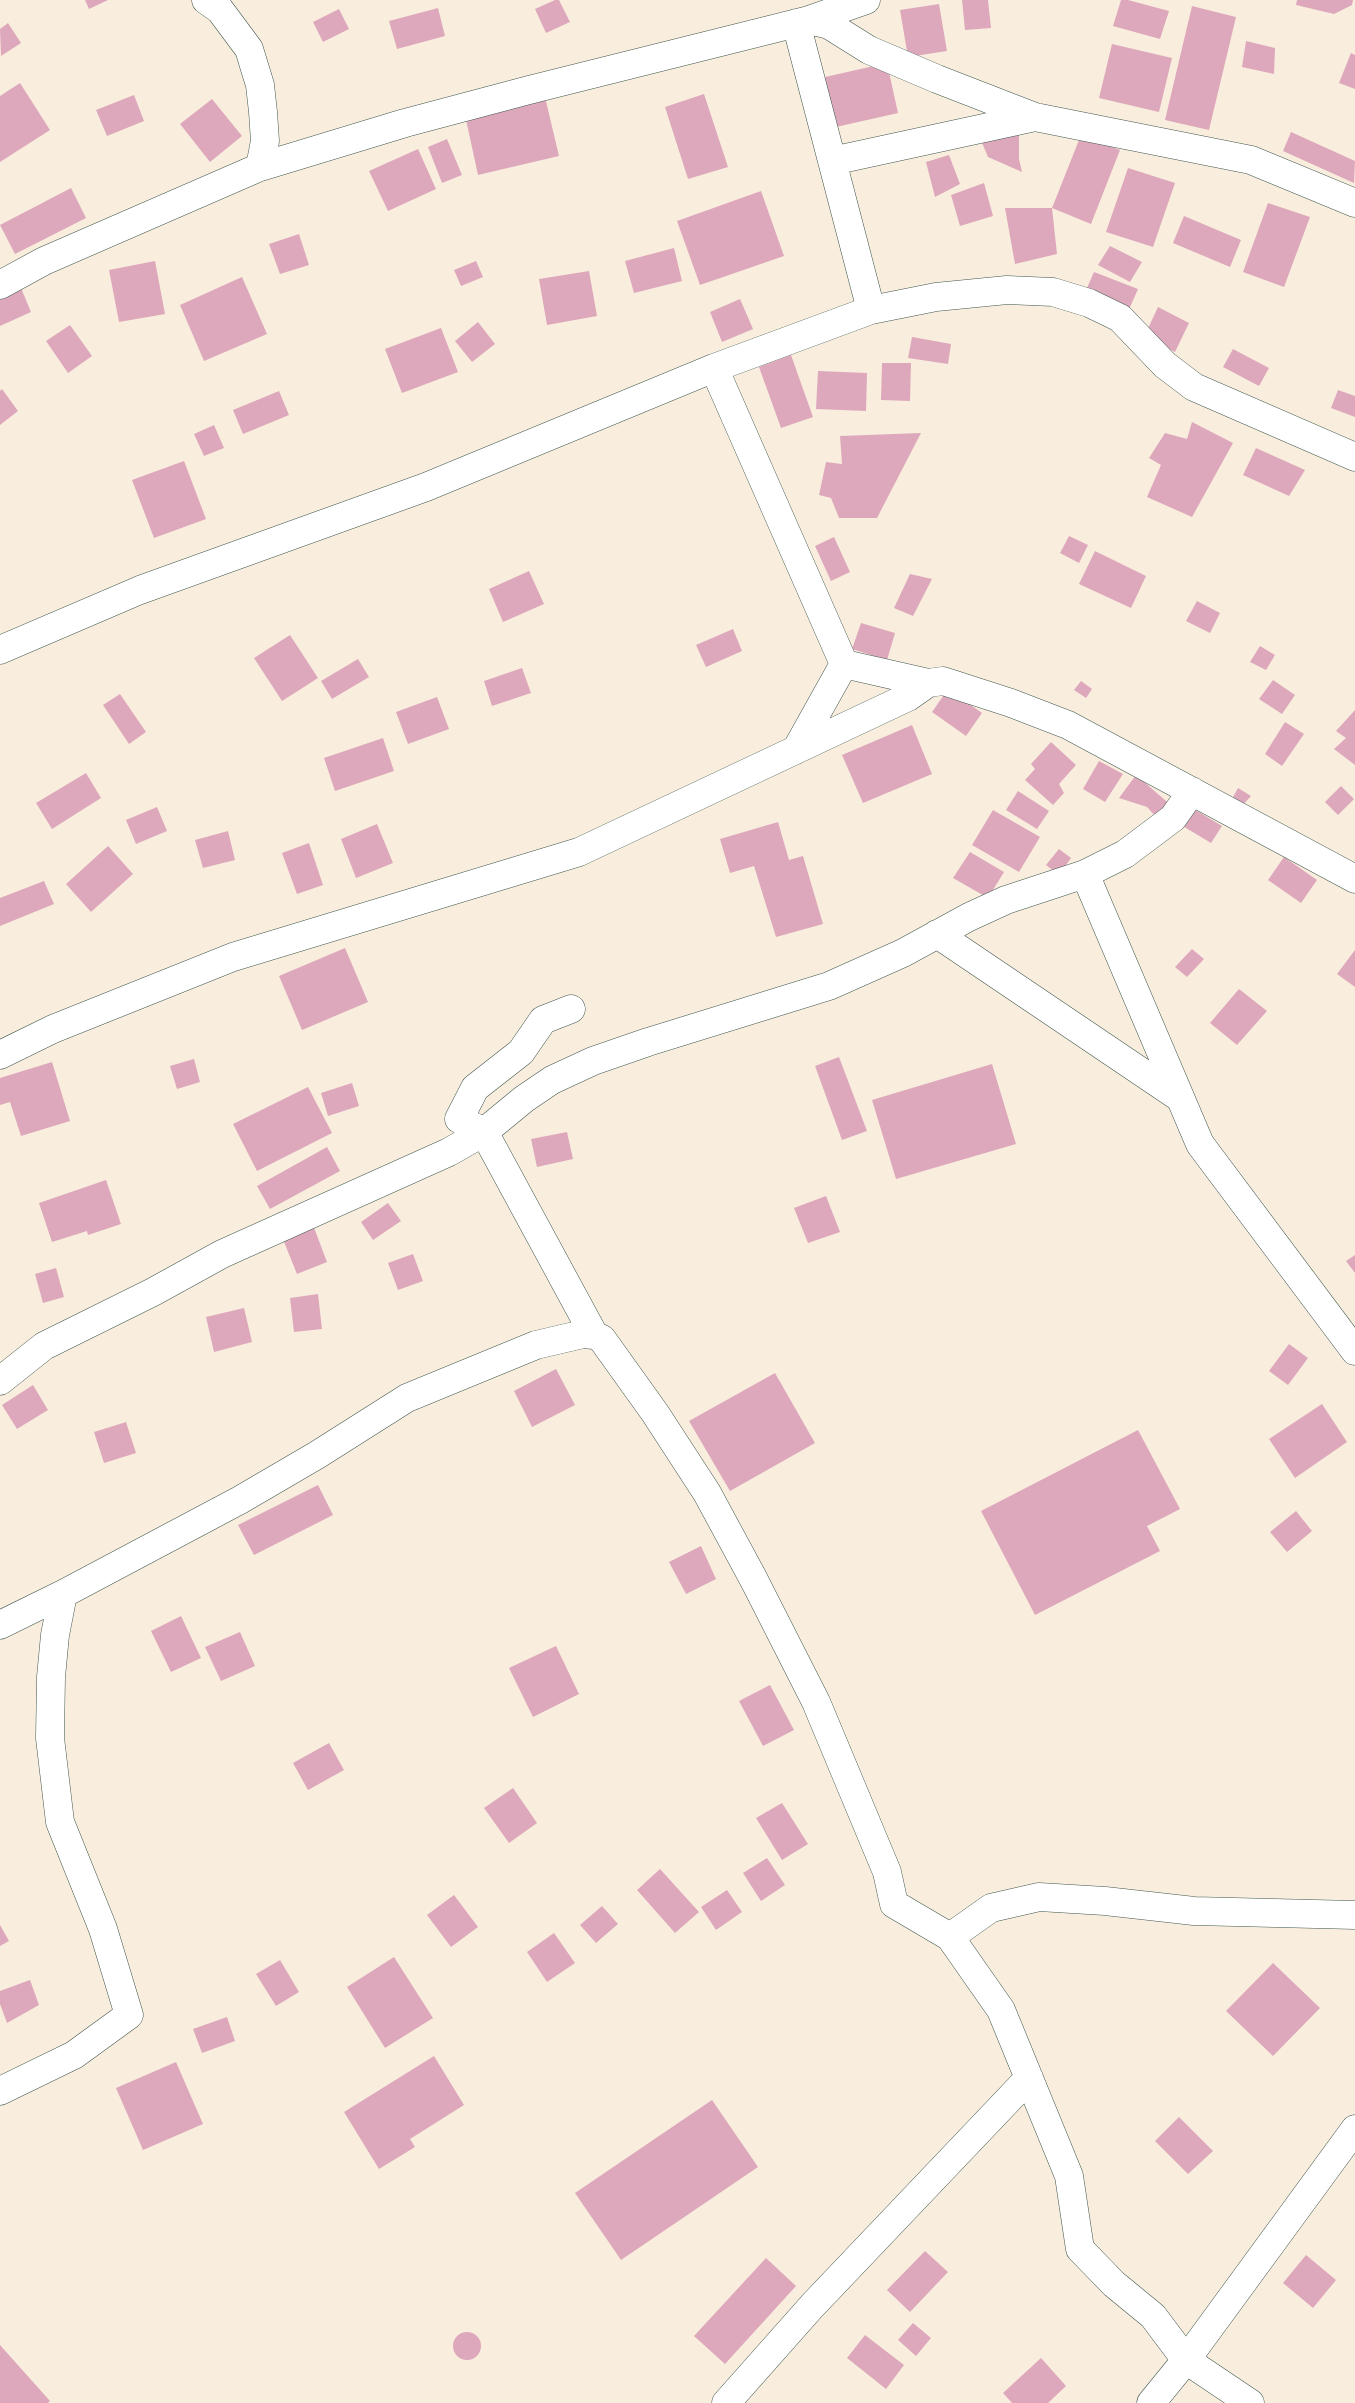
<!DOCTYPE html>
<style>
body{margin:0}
canvas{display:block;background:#f9eddd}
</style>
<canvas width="1355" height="2403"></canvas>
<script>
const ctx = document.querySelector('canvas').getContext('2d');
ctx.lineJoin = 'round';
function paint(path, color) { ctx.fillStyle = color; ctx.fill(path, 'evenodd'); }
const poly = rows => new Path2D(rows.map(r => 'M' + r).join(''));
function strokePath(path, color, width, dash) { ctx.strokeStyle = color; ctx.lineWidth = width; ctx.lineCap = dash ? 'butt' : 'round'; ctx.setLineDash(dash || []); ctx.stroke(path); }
paint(poly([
 [85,0,108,0,89,9],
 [555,0,559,0,570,22,546,33,535,9],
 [962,0,988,0,991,28,965,30],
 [1121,0,1128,0,1169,11,1160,39,1113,26],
 [1297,0,1353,0,1352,5,1334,14,1296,5],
 [939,4,947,51,908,57,900,10],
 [1192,6,1236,17,1209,130,1165,120],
 [438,8,445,36,397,49,389,21],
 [339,9,349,29,323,42,313,22],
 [8,23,21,43,1,56,0,29],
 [1246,41,1275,48,1274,74,1242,67],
 [1112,44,1172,58,1159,112,1099,98],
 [1351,53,1355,55,1355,89,1339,83],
 [887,63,898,113,836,127,825,77],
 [20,83,50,130,0,162,0,96],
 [704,94,728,167,688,179,665,107],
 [134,95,144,121,107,136,96,110],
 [545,97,559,156,478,175,465,115],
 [212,99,242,136,210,162,180,124],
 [1019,130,1019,159,1022,172,988,157,980,138],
 [1291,132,1355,161,1354,183,1283,151],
 [1081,135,1120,150,1091,224,1052,208],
 [447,139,462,175,442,183,428,147],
 [418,149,436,189,388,211,369,171],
 [949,155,960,184,935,197,926,162],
 [1128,168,1175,183,1153,247,1106,232],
 [984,183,993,216,960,226,951,195],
 [71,188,86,218,15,254,0,225],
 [761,191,784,256,700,285,677,221],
 [1268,203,1310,217,1284,287,1243,272],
 [1005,208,1052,208,1057,254,1015,264],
 [1184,216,1241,240,1230,267,1173,243],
 [299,234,309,265,280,274,269,244],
 [1110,246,1142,262,1130,282,1098,265],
 [674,248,682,281,634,293,625,261],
 [155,261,165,314,119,322,109,270],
 [476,261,483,277,461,286,454,270],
 [589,271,597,316,547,325,539,279],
 [1094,272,1138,289,1127,314,1083,297],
 [242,277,267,334,204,361,180,305],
 [21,288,31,312,0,326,0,297],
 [740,299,753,329,722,342,710,312],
 [1158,307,1189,323,1175,352,1144,337],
 [478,322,495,344,472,362,455,341],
 [70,325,92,356,68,373,46,341],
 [441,328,458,372,402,393,385,349],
 [912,337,951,344,948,364,908,358],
 [1233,349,1269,368,1259,386,1223,367],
 [791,355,813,417,781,428,759,367],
 [882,363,911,363,910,401,881,400],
 [818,371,867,373,866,411,816,409],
 [2,389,18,411,0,425,0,391],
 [1338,390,1355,396,1355,417,1331,408],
 [279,391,289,415,243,434,233,410],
 [1192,422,1233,443,1192,517,1147,497,1161,465,1149,458,1165,433,1187,439],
 [214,425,224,448,204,456,194,434],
 [921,433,877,518,839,518,831,498,819,495,826,462,842,464,840,436],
 [1256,448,1305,470,1289,496,1243,475],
 [184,461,206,519,154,538,132,480],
 [1069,536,1088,545,1079,563,1060,553],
 [834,537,850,572,831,581,815,546],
 [1095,551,1146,576,1131,608,1079,584],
 [529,571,544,604,503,622,489,589],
 [910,574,932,579,913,616,894,608],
 [1197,601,1220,613,1210,633,1186,621],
 [861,623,895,633,887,660,852,649],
 [733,629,742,651,706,667,696,645],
 [290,635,318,678,282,701,254,658],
 [1260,646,1275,655,1266,670,1250,662],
 [358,659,369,677,332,699,321,681],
 [522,668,531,693,492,706,484,681],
 [1273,680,1295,695,1282,714,1259,699],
 [1081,681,1092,689,1086,698,1074,690],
 [948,689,982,713,966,736,932,712],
 [120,694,146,732,129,744,103,705],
 [437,697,449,729,408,744,396,712],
 [1355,710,1355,765,1334,749,1346,738,1336,731],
 [1285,722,1304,734,1282,766,1265,754],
 [912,725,932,774,863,803,842,755],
 [383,738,394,771,335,791,324,758],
 [1051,742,1076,765,1059,784,1064,793,1053,805,1025,780,1035,769,1031,764],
 [1099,761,1123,774,1105,802,1083,789],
 [86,773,101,798,52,829,36,803],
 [1136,775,1173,807,1159,820,1147,807,1119,798],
 [1341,786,1354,799,1338,815,1325,802],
 [1238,788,1251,796,1242,806,1232,799],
 [1018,791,1049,811,1037,829,1006,810],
 [157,807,167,831,136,844,126,820],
 [1192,808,1222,826,1211,843,1181,825],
 [993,810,1040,837,1019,872,972,845],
 [778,822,789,860,803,856,823,924,776,937,754,866,730,873,720,839],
 [377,824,393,863,356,878,341,839],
 [228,831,235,860,203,868,195,840],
 [309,843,323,885,297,894,282,853],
 [108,846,133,874,91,912,66,884],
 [1059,849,1071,858,1059,875,1046,865],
 [970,852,1004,872,988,898,953,878],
 [1284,857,1317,880,1301,903,1268,880],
 [44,881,54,904,0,926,0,898],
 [345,948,368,1002,302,1030,279,976],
 [1192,949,1204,959,1187,977,1175,967],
 [1355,950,1355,987,1337,974],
 [1239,989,1267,1011,1237,1045,1210,1023],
 [839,1057,867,1131,842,1140,815,1066],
 [194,1059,200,1082,177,1089,170,1066],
 [52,1062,70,1121,21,1136,10,1102,0,1105,0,1078],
 [992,1064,1016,1144,896,1179,872,1100],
 [352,1083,359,1106,328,1116,321,1093],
 [308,1087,332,1133,257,1171,233,1124],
 [567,1132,573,1159,537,1167,531,1139],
 [327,1147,340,1171,270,1209,257,1186],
 [106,1180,121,1224,88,1235,87,1231,52,1242,39,1203],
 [826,1196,840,1232,808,1243,794,1208],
 [388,1203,401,1221,373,1240,361,1222],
 [313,1225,327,1262,297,1274,282,1237],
 [413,1254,423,1281,398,1290,388,1263],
 [1355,1255,1355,1273,1346,1261],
 [56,1268,64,1297,43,1303,35,1274],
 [318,1294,322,1329,294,1332,290,1298],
 [244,1308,252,1342,214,1352,206,1317],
 [1289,1344,1308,1358,1288,1385,1269,1371],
 [556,1369,575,1405,532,1427,514,1391],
 [775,1373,815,1443,730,1491,689,1421],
 [33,1385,48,1410,17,1429,2,1405],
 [1322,1404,1347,1442,1295,1478,1269,1439],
 [126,1422,136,1453,104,1463,94,1432],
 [1138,1430,1180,1509,1147,1526,1160,1551,1035,1615,981,1511],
 [318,1485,333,1515,254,1555,238,1525],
 [1296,1511,1312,1531,1287,1552,1270,1532],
 [701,1546,716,1579,686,1594,669,1562],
 [181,1616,201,1658,171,1672,151,1631],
 [240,1632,255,1666,221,1681,205,1647],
 [556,1646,579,1694,533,1717,509,1668],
 [770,1685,794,1730,763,1746,739,1701],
 [329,1743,344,1770,308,1790,293,1763],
 [513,1788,537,1823,509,1843,484,1808],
 [782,1803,808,1844,782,1860,756,1818],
 [767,1858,785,1885,761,1901,743,1873],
 [660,1869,699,1912,675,1933,637,1890],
 [727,1890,742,1912,716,1930,701,1907],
 [454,1895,478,1927,451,1947,427,1915],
 [602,1906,618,1924,596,1943,580,1925],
 [0,1925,9,1941,0,1946],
 [554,1933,575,1963,547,1982,527,1952],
 [394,1957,433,2018,385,2048,347,1987],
 [280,1960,299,1992,276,2006,256,1974],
 [1273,1963,1320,2008,1273,2056,1226,2011],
 [30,1980,39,2005,7,2023,0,2004,0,1991],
 [227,2017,235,2041,202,2053,193,2029],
 [434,2056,464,2105,410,2139,415,2147,379,2169,344,2112],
 [176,2062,203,2124,143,2150,116,2088],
 [712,2100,758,2167,621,2260,575,2193],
 [1179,2117,1213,2151,1188,2174,1155,2141],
 [925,2251,948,2272,910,2312,887,2290],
 [1306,2255,1336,2280,1313,2308,1283,2283],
 [766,2258,796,2286,725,2364,694,2336],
 [913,2323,931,2338,916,2356,898,2340],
 '453 2346a14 14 0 1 1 28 0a14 14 0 1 1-28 0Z',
 [865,2335,904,2365,886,2389,847,2358],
 [0,2345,50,2401,48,2403,0,2403],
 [1041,2358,1066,2386,1048,2403,1012,2403,1003,2393]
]), '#dea8bc');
const street = poly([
 [206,0,220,10,249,49,260,85,263,112,265,141,260,167],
 [809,20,866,0],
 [796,23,871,310],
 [832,161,1035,117],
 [0,285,44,261,260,167,405,123,529,90,809,20,829,25,869,50,937,79,1035,117,1251,160,1355,203],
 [714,368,844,664],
 [0,650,140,590,426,487,714,368,871,310,936,297,1007,290,1053,292,1089,303,1120,318,1165,365,1194,387,1355,457],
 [844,664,928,683],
 [796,750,844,664],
 [1085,874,1200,1144,1355,1351],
 [937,934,1180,1098],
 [571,1009,543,1020,521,1052,475,1088,459,1119,484,1132,594,1335],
 [0,1055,53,1029,233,957,579,852,908,697,928,683,943,681,1011,703,1068,725,1355,879],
 [0,1381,44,1346,153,1292,222,1254,449,1152,484,1132,524,1099,552,1080,593,1061,648,1042,829,986,903,953,969,917,1006,900,1085,874,1125,854,1173,818,1192,791],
 [0,1625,63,1594,240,1500,317,1455,407,1398,536,1345,583,1334,594,1335,602,1339,655,1413,707,1493,754,1580,816,1702,887,1872,894,1904,950,1937,1001,2010,1069,2176,1080,2249,1114,2284,1153,2316,1186,2360,1250,2403],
 [950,1937,991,1908,1039,1897,1105,1901,1194,1911,1355,1915],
 [0,2091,74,2055,129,2015,103,1929,60,1822,50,1738,51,1677,55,1635,63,1594],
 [726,2403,812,2306,1029,2078],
 [1151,2403,1186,2360,1355,2129]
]);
strokePath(street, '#40574d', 29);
strokePath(street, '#fff', 28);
</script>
